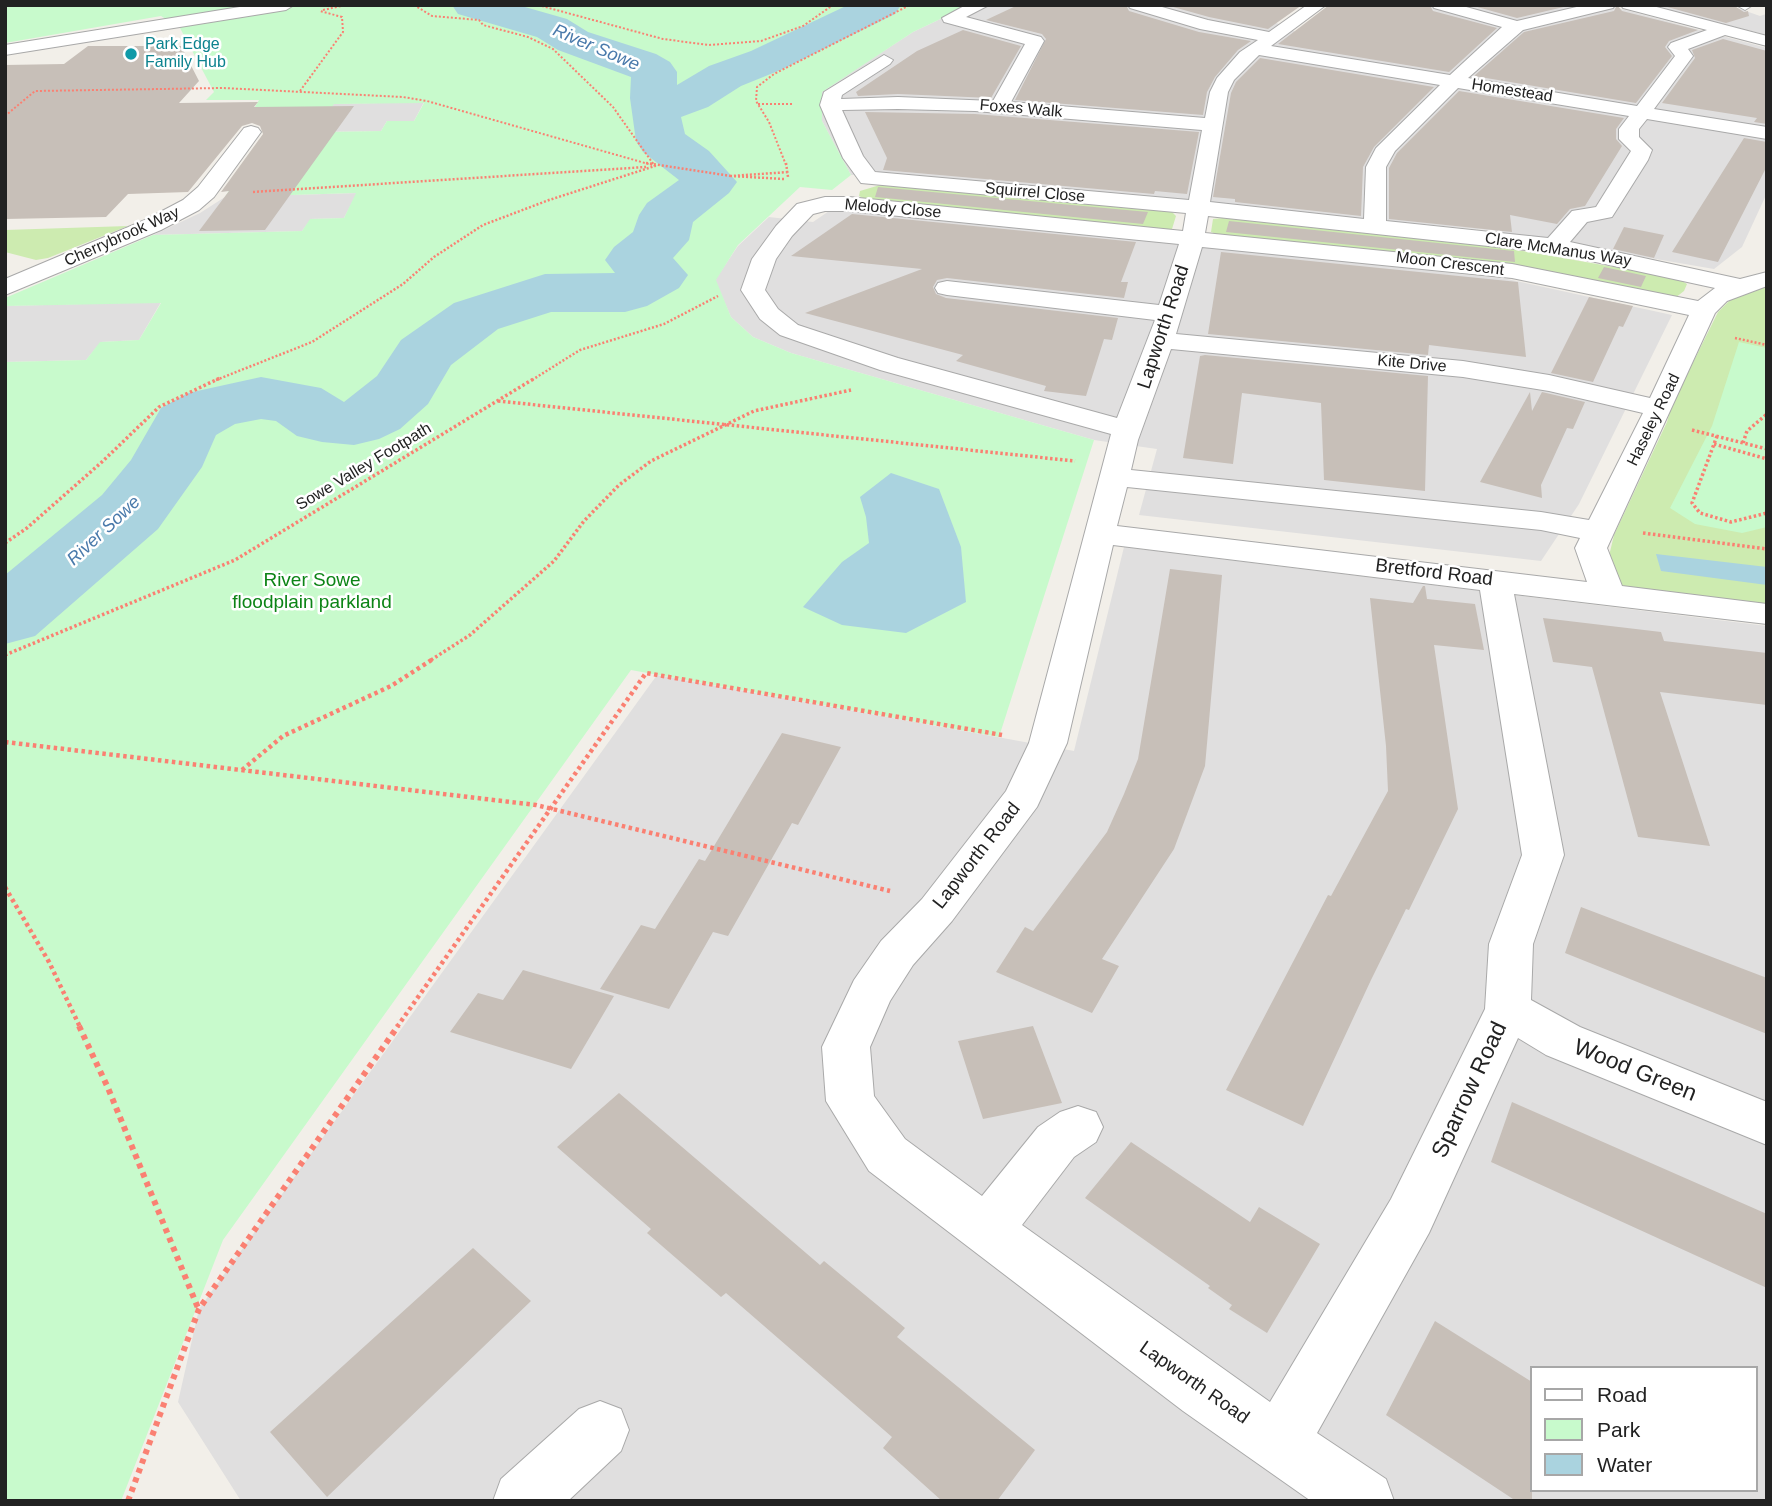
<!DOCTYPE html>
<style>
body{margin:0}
#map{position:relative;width:1772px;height:1506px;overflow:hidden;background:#f2efe9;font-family:Helvetica,sans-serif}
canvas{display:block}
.frame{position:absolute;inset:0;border:7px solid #222;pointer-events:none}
.legend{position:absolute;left:1530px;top:1366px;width:228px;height:126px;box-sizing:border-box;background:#fff;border:2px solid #a7a7a7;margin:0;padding:9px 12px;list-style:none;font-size:21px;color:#222}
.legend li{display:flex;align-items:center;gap:14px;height:35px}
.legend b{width:35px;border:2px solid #a7a7a7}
</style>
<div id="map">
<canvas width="1772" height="1506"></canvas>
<div class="frame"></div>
<ul class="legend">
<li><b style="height:9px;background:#fff"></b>Road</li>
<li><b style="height:19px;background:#c8facc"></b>Park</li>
<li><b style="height:19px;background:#aad3df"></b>Water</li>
</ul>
</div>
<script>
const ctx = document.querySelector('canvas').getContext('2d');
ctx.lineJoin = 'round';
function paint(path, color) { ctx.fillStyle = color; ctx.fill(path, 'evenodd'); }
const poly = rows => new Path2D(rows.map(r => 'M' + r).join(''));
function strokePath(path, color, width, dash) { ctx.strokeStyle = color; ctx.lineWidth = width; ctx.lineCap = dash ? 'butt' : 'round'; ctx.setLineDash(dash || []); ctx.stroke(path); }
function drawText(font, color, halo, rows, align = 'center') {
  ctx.font = font + ' Helvetica,sans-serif'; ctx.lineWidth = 5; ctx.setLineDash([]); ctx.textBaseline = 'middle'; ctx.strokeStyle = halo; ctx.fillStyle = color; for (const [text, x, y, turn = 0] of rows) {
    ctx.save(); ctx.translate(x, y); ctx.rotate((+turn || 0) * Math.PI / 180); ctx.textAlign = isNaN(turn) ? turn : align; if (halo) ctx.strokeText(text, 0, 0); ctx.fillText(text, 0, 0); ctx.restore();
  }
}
paint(poly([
 [970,5,1298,5,1274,22,1299,33,1344,5,1607,5,1767,48,1767,193,1742,247,1714,269,1487,230,879,175,851,175,822,121,821,92,913,32],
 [1648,5,1729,5,1760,16,1766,14,1767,35],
 [424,102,414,121,387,121,381,131,267,133,334,104],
 [357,193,344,218,311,219,302,231,153,235,200,213,225,197],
 [841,208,1507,279,1672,315,1579,504,1541,561,1139,515,1157,449,1094,440,791,353,753,337,731,317,715,280,738,246,769,217,813,222,832,209],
 [161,302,139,340,101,342,86,360,5,362,5,306],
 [1124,547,1767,626,1767,1501,241,1501,178,1402,199,1309,657,675,1074,751],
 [1532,1368,1756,1368,1756,1490,1532,1490]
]), '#e0dfdf');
paint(poly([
 [880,185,1172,212,1176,216,1172,229,1163,230,867,200,859,196,860,191],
 [1223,218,1477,243,1677,278,1687,284,1684,291,1675,298,1222,236,1211,232,1213,219],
 [128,226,48,258,36,260,5,252,5,230],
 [1767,286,1767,608,1621,591,1609,556,1614,535,1667,422,1671,407,1718,312,1731,299]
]), '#cdebb0');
paint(poly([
 [5,5,970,5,913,32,822,92,822,121,851,175,832,190,800,187,738,245,716,280,731,317,753,337,791,353,1094,440,999,737,631,670,223,1240,121,1501,5,1501,5,362,86,360,100,342,139,340,161,303,5,306,5,298,153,235,302,231,310,219,344,218,356,193,225,197,267,133,381,131,387,121,414,121,424,103,334,104,325,117,248,119,259,100,206,100,214,92,180,28,161,16,5,43],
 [1739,342,1767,348,1767,527,1742,533,1695,524,1670,508,1712,426]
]), '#c8facc');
paint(poly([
 [891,473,939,489,961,547,966,602,906,633,842,625,803,607,842,562,869,543,866,517,860,497],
 [1656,554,1767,567,1767,585,1661,571]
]), '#aad3df');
paint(poly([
 [452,5,518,5,567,19,588,32,656,54,670,62,677,72,677,85,709,66,751,51,848,5,901,5,895,14,783,69,741,86,708,107,681,117,685,134,709,151,737,182,729,193,693,222,689,240,673,258,688,275,679,288,647,306,625,312,551,312,498,329,451,365,428,404,400,429,379,439,354,445,322,442,297,436,276,421,261,419,235,424,216,435,202,467,158,529,35,636,5,644,5,575,102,495,131,460,161,408,188,393,261,377,321,388,344,402,377,376,401,340,454,303,545,274,615,273,605,260,614,247,633,232,639,215,647,203,679,180,643,152,636,141,630,98,631,77,558,50,537,37,458,14,452,5]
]), '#aad3df');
paint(poly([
 [1018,5,1126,5,1129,11,1199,32,1251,41,1238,50,1215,77,1207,92,1203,115,1015,100,1046,39,1042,34,986,20],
 [1166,5,1302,5,1268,29,1209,17],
 [1329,5,1430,5,1433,11,1497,28,1449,72,1278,44],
 [1470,5,1572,5,1517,18],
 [1617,5,1622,11,1698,30,1669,41,1665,47,1672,56,1636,103,1474,76,1524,32,1614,11],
 [1660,5,1733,5,1744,12,1748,11,1749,16,1726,23],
 [963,30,1021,46,991,98,898,94,858,96,856,92,917,51],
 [1723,39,1767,51,1767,124,1754,122,1757,118,1662,103,1695,58,1692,50],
 [88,46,181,46,199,81,179,103,258,102,254,107,354,106,265,230,199,231,229,191,221,192,263,134,260,126,252,123,242,126,188,192,128,194,106,217,5,219,5,65,64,64],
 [1260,58,1434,87,1374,147,1363,167,1361,216,1235,202,1235,199,1213,197,1231,93,1236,82],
 [1459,91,1624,118,1616,129,1616,139,1622,146,1585,206,1570,209,1557,224,1510,215,1512,232,1389,219,1389,168,1397,153],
 [865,112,975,114,1199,132,1187,194,1155,191,1154,194,883,170,887,158],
 [1744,138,1767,142,1767,166,1718,262,1672,252],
 [878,187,1148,212,1143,224,875,197],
 [852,214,1136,242,1121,282,1128,282,1124,298,947,278,937,280,933,287,936,294,946,298,1118,318,1112,340,1104,339,1086,396,1044,391,1046,386,956,361,963,355,805,313,922,269,791,256],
 [1229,221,1514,251,1515,262,1226,232],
 [1624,227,1664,235,1654,258,1613,249],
 [1221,252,1518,282,1526,357,1429,345,1428,355,1208,334],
 [1604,267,1646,276,1641,287,1598,278],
 [1589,297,1633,306,1623,327,1619,326,1593,382,1551,373],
 [1205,355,1428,376,1425,491,1324,480,1321,403,1242,393,1233,464,1183,458,1200,356],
 [1530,392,1532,411,1542,392,1585,402,1573,429,1567,428,1541,485,1542,498,1480,482],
 [1170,569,1222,575,1205,766,1174,849,1102,959,1119,966,1092,1013,996,972,1025,927,1033,931,1107,832,1124,794,1138,759],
 [1423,586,1425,586,1427,599,1475,604,1484,650,1434,645,1458,809,1409,910,1406,909,1371,980,1303,1126,1226,1090,1328,895,1331,896,1388,791,1386,746,1370,598,1413,603],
 [1543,618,1661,632,1664,641,1767,653,1767,705,1660,692,1710,846,1638,837,1592,667,1553,662],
 [782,733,841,747,798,825,792,823,728,936,713,932,669,1009,600,989,641,925,655,929,699,859,705,861],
 [1581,907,1767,978,1767,1034,1565,953],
 [523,970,614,996,571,1069,450,1032,478,993,503,1000],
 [1033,1026,1062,1103,983,1119,958,1041],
 [619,1093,820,1265,824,1261,905,1328,897,1337,1035,1450,997,1501,942,1501,883,1448,892,1437,726,1293,721,1297,647,1233,651,1229,557,1147],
 [1512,1102,1767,1214,1767,1288,1491,1162],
 [1131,1142,1250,1222,1259,1207,1320,1244,1267,1333,1229,1309,1232,1305,1208,1288,1210,1286,1085,1198],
 [473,1248,531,1301,327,1497,270,1432],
 [1435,1321,1532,1382,1532,1501,1516,1501,1386,1415]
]), '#c7bfb8');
const minor = poly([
 [252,5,294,5,286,10,5,55,5,45,252,5],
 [966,5,989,5,966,17,1041,37,1044,41,1011,102,1205,118,1210,92,1217,78,1240,52,1258,40,1200,29,1130,8,1128,5,1155,5,1208,20,1269,32,1307,5,1326,5,1271,46,1450,75,1502,27,1434,8,1432,5,1459,5,1517,21,1585,5,1615,5,1613,8,1523,30,1468,78,1637,106,1675,56,1668,47,1671,43,1707,30,1623,8,1621,5,1649,5,1767,36,1767,46,1725,35,1688,49,1693,56,1654,109,1767,127,1767,139,1647,119,1639,129,1639,137,1652,150,1648,160,1612,217,1587,222,1570,242,1740,279,1767,272,1767,286,1727,301,1715,313,1607,548,1622,586,1767,604,1767,624,1514,594,1564,855,1533,944,1531,1000,1580,1027,1767,1102,1767,1145,1546,1055,1518,1038,1429,1233,1317,1433,1386,1479,1394,1501,1311,1501,1183,1411,869,1171,826,1101,822,1047,854,980,881,941,922,899,1006,791,1029,743,1111,434,880,370,780,335,760,319,741,290,752,259,776,226,797,204,825,197,849,197,1183,231,1186,213,861,183,843,158,820,105,824,92,884,55,893,60,890,64,842,95,841,99,898,97,993,101,1025,44,944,22,942,18,966,5],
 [1259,55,1440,85,1376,148,1366,167,1364,219,1210,202,1228,92,1234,80,1259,55],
 [1458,88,1629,116,1619,129,1619,139,1631,151,1596,207,1572,211,1548,238,1386,221,1386,167,1395,151,1458,88],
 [898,109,975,111,1202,130,1189,200,875,172,863,156,842,110,898,109],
 [825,211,849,211,1179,244,1159,305,947,281,938,283,935,288,938,293,947,295,1155,320,1117,418,898,358,798,325,778,309,765,290,776,259,792,236,813,214,825,211],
 [1208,216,1554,253,1715,288,1698,301,1512,264,1205,233,1208,216],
 [1202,247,1512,278,1689,315,1650,398,1549,375,1463,361,1176,334,1202,247],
 [1171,349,1463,377,1549,391,1643,413,1589,520,1541,512,1131,470,1138,440,1171,349],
 [1127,487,1541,530,1580,538,1575,548,1587,582,1117,526,1127,487],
 [1113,545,1480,590,1522,855,1489,944,1485,1009,1391,1199,1270,1402,1022,1225,1074,1157,1096,1142,1103,1127,1096,1112,1078,1106,1060,1112,1038,1127,982,1196,905,1139,874,1096,870,1047,890,1001,913,965,952,921,1037,807,1067,743,1113,545],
 [1736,5,1753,5,1745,10,1736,5],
 [251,126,258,128,261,132,214,197,199,210,161,230,5,295,5,279,145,220,183,200,198,187,244,128,251,126],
 [600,1401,621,1409,629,1430,621,1451,568,1501,493,1501,501,1479,579,1409,600,1401]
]);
strokePath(minor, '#a9a9a9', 2);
strokePath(poly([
 [414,5,432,16,479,20,483,25,528,37,553,49,613,107,654,165],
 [538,5,663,39,709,45,761,41,803,26,833,5],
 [323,10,346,5],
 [300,91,343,32,342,17,320,11],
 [758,104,794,104],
 [5,116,35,91,223,88,403,97,427,101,652,165],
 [786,165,769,122,756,101,757,87,774,74,910,5]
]), '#fa8072', 2, [2, 2]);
strokePath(poly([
 [646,163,731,176],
 [786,163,788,177],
 [784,179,731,176,789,172],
 [253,192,646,167],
 [1735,338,1767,345],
 [216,380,312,342,403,284,434,257,483,225,549,200,655,166,653,163],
 [532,380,580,350,664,324,718,296]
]), '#fa8072', 2.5, [2, 2]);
strokePath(poly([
 [498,401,1075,461],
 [1692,430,1767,449],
 [1717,436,1692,503,1700,513,1731,522,1767,513],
 [1743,443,1747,431,1767,414],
 [1714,444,1767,459],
 [1643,533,1767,549],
 [5,543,27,528,103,461,159,407,220,378],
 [5,655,235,560,535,378],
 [431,660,470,635,554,561,584,521,619,485,651,461,754,411,851,390]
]), '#fa8072', 3.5, [2.5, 2.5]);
strokePath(poly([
 [5,742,536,805,890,891],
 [242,770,283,736,391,686,433,659],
 [5,887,49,962,80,1027],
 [397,1027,646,673,1002,735]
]), '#fa8072', 4.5, [3.5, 3.5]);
strokePath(poly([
 [79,1026,108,1088,198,1308],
 [128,1501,199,1309,398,1026]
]), '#fa8072', 6, [5, 5]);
paint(minor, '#fff');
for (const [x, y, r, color] of [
 [131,54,7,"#0f9aa8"]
]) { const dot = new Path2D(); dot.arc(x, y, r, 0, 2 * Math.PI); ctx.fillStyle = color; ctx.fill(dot); strokePath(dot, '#fff', 2.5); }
drawText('16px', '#0d838f', '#fff', [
 ["Park Edge",145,45],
 ["Family Hub",145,63]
], 'left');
drawText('16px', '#222', '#fff', [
 ["Homestead",1512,91,9],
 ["Foxes Walk",1021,109,5],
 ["Squirrel Close",1035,193,5],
 ["Melody Close",893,209,5],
 ["Cherrybrook Way",122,237,-24],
 ["Clare McManus Way",1558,250,9],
 ["Moon Crescent",1450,264,7],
 ["Kite Drive",1412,364,5],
 ["Haseley Road",1654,420,-64],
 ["Sowe Valley Footpath",364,467,-31]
]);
drawText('italic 18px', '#4a7aab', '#fff', [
 ["River Sowe",596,48,23],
 ["River Sowe",104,531,-43]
]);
drawText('19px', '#222', '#fff', [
 ["Lapworth Road",1164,327,-72],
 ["Bretford Road",1434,573,7],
 ["Lapworth Road",977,856,-52],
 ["Lapworth Road",1194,1383,35]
]);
drawText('19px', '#0c8416', '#fff', [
 ["River Sowe",312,581],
 ["floodplain parkland",312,603]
]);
drawText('23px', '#222', '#fff', [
 ["Wood Green",1635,1071,22],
 ["Sparrow Road",1470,1090,-65]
]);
</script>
